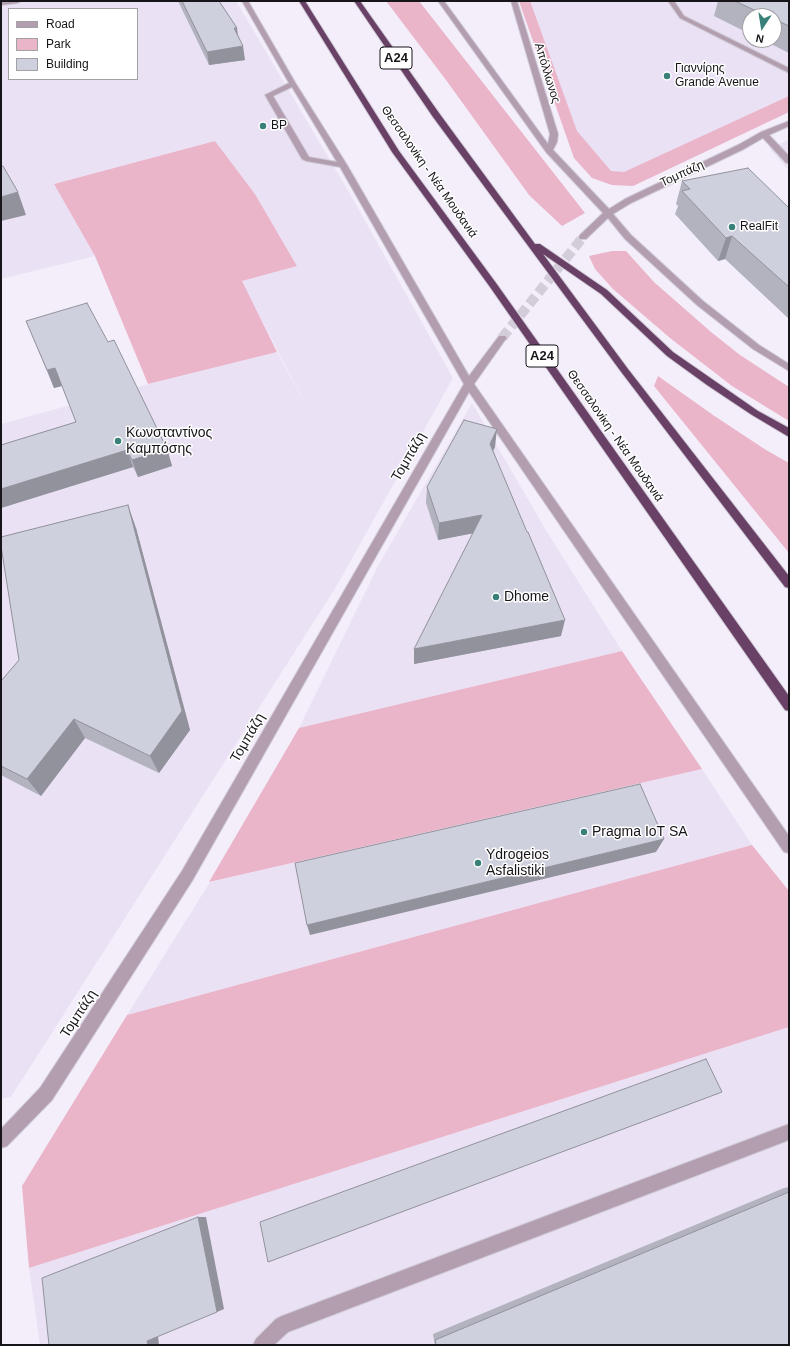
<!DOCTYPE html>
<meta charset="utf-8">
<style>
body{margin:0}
#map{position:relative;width:790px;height:1346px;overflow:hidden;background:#f4eefb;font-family:Helvetica,sans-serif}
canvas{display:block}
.frame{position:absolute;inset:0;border:2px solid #171519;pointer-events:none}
.legend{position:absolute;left:8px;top:8px;width:130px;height:72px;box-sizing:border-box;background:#fff;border:1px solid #a2a1a3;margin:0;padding:5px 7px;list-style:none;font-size:12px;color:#171519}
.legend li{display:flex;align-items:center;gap:8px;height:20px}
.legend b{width:20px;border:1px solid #a2a1a3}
.north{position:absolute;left:742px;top:8px;width:40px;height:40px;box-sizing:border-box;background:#fff;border:1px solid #a2a1a3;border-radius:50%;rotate:192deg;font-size:11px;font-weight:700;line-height:16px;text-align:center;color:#171519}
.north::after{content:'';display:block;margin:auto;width:14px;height:18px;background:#398079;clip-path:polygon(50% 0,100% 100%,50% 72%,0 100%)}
</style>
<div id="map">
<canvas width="790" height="1346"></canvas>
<div class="frame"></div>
<ul class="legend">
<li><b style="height:5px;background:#b39eb0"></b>Road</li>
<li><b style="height:11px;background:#eab4c9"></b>Park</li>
<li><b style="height:11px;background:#cfd0dd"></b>Building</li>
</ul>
<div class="north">N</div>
</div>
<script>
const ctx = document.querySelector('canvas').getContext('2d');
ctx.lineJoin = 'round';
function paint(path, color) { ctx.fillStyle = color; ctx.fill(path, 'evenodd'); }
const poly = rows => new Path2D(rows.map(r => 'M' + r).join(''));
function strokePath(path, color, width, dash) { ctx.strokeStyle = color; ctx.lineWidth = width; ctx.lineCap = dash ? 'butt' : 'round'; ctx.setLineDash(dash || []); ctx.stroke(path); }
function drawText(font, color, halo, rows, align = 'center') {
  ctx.font = font + ' Helvetica,sans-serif'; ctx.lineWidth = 3; ctx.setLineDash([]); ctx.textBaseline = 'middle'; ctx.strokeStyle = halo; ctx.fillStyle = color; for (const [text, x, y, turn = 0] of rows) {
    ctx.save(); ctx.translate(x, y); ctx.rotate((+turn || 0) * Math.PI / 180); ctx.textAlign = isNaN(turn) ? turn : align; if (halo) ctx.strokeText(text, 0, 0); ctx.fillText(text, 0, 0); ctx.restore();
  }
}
paint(poly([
 [1,1,236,1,350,194,453,378,336,587,11,1097,1,1099,1,424,148,384,277,352,314,420,241,281,297,266,255,194,215,141,54,184,95,256,1,279],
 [9,9,137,9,137,79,9,79],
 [519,1,789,1,789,112,633,186,612,185,592,178,574,158],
 [750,16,774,16,774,40,750,40],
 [789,139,789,171,770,149],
 [472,403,547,532,622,651,299,728,378,566],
 [702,769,752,845,127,1015,210,882],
 [789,1027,789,1345,40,1345,29,1268]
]), '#eae1f5');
paint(poly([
 [386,1,419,1,585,213,562,226,529,195,446,80],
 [519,1,530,1,577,131,611,171,624,172,789,96,789,112,633,186,612,185,592,178,574,158],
 [215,141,255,194,297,266,242,281,277,352,148,384,95,256,54,184],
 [612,251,626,251,654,282,711,332,740,355,789,387,789,421,732,386,670,338,613,289,595,269,589,256],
 [658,376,713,415,766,450,789,463,789,553,654,386],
 [622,651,702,769,209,882,299,728],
 [752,845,789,891,789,1027,29,1268,22,1186,127,1015]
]), '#eab4c9');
strokePath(poly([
 [502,338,583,237]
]), '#d3cdd9', 10, [10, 4.5]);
const minor = poly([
 [1,1,21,1,18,3,1,5,1,1],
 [242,1,248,1,296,84,347,165,469,376,499,336,505,336,507,338,505,340,474,384,789,836,789,853,784,852,469,392,192,881,52,1100,7,1146,1,1148,1,1129,40,1088,182,871,464,384,340,167,306,161,302,159,265,95,289,83,242,1],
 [292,87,337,162,309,157,273,96,292,87],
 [438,1,444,1,548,144,550,134,511,1,517,1,558,134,557,142,553,150,609,209,625,199,738,145,761,132,789,121,789,126,769,135,789,156,789,163,786,163,763,138,744,149,631,203,613,214,631,235,703,301,759,345,789,364,789,371,753,349,697,305,625,239,608,218,586,239,580,239,579,237,580,235,603,213,546,152,438,1],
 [668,1,674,1,684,16,789,68,789,73,680,18,668,1],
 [789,1124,789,1140,288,1332,274,1345,253,1345,256,1339,276,1319,282,1316,789,1124]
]);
const highway = poly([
 [299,1,305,1,399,151,496,283,789,696,789,711,785,710,490,287,392,152,299,1],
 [354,1,360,1,439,113,535,244,540,244,607,290,673,352,758,411,789,428,789,437,752,415,707,385,667,356,601,294,543,254,628,369,789,576,789,588,785,587,622,373,433,117,354,1]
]);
strokePath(minor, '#d1cbd7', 2);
strokePath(highway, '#d1cbd7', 2);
paint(minor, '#b39eb0');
paint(highway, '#694166');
paint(poly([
 [178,1,219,1,237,28,238,35,245,60,209,65],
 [718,1,789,1,789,53,763,40,774,40,774,16,750,16,750,34,714,16],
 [682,181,789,208,789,319,725,259,718,261,675,214,678,206,676,204],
 [26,321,108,342,167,449,172,466,138,477,133,467,1,508,1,445,76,422,62,386,54,388],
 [495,447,493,451,561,636,414,664,473,533,438,540,426,503,427,487],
 [136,528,190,730,159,773,85,738,41,796,1,775,1,681],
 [789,1187,789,1345,435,1345,433,1334,784,1188]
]), '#b2b3be');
paint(poly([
 [234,28,237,28,238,41],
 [243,46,245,60,209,65,207,52],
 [18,192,26,215,1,221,1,197],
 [732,236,725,259,718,261,726,238],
 [55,368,62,386,54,388,47,370],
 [497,429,495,447,488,461,490,444],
 [167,449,172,466,138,477,132,460],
 [127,450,133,467,1,508,1,489],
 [128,505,136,528,190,730,159,773,150,756],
 [482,515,480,532,438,540,439,523],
 [565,620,561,636,414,664,414,649],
 [74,719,85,738,41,796,27,779],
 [664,839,656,852,310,935,307,925],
 [198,1217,206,1217,224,1309,217,1312],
 [158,1336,159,1345,148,1345,147,1341]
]), '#91929b');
const building = poly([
 [182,1,219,1,237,28,234,28,243,46,207,52,182,1],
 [735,1,789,1,789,26,774,19,774,16,767,16,735,1],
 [1,166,3,166,18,192,1,197,1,166],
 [748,168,789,208,789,287,732,236,726,238,682,191,690,189,682,181,748,168],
 [87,303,108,342,114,340,167,449,132,460,127,450,1,489,1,445,76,422,55,368,47,370,26,321,87,303],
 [464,420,497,429,490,444,527,532,528,532,565,620,414,649,482,515,439,523,427,487,464,420],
 [128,505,182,711,150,756,74,719,27,779,1,766,1,681,19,660,1,546,1,537,128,505],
 [640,784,664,839,307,925,295,863,640,784],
 [706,1059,722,1092,268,1262,260,1222,706,1059],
 [789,1192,789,1345,436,1345,435,1340,789,1192],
 [198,1217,217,1312,147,1341,148,1345,49,1345,42,1278,198,1217]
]);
paint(building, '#cfd0dd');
strokePath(building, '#91929b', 1);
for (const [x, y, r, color] of [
 [667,76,4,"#398079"],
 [263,126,4,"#398079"],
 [732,227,4,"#398079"],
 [118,441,4,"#398079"],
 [496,597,4,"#398079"],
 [584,832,4,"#398079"],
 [478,863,4,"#398079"]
]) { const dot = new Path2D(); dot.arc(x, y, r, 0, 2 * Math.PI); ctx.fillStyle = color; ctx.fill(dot); strokePath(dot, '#fff', 1.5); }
drawText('12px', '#171519', '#fff', [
 ["Γιαννίρης",675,69],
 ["Grande Avenue",675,83],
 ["BP",271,126],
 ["RealFit",740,227]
], 'left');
drawText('12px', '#171519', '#fff', [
 ["Απόλλωνος",547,73,73],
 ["Θεσσαλονίκη - Νέα Μουδανιά",429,172,55],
 ["Τομπάζη",682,174,-25],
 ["Θεσσαλονίκη - Νέα Μουδανιά",615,436,55]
]);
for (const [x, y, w] of [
 [396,58,32],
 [542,356,32]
]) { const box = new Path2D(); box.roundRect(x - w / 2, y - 11, w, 22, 3); ctx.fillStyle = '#fff'; ctx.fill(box); strokePath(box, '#171519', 1); }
drawText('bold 13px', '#171519', null, [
 ["Α24",396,58],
 ["Α24",542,356]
]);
drawText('14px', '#171519', '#fff', [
 ["Κωνσταντίνος",126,433],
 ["Καμπόσης",126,449],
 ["Dhome",504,597],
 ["Pragma IoT SA",592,832],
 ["Ydrogeios",486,855],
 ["Asfalistiki",486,871]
], 'left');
drawText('14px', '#171519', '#fff', [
 ["Τομπάζη",409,457,-60],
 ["Τομπάζη",248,738,-60],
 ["Τομπάζη",79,1014,-57]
]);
</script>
